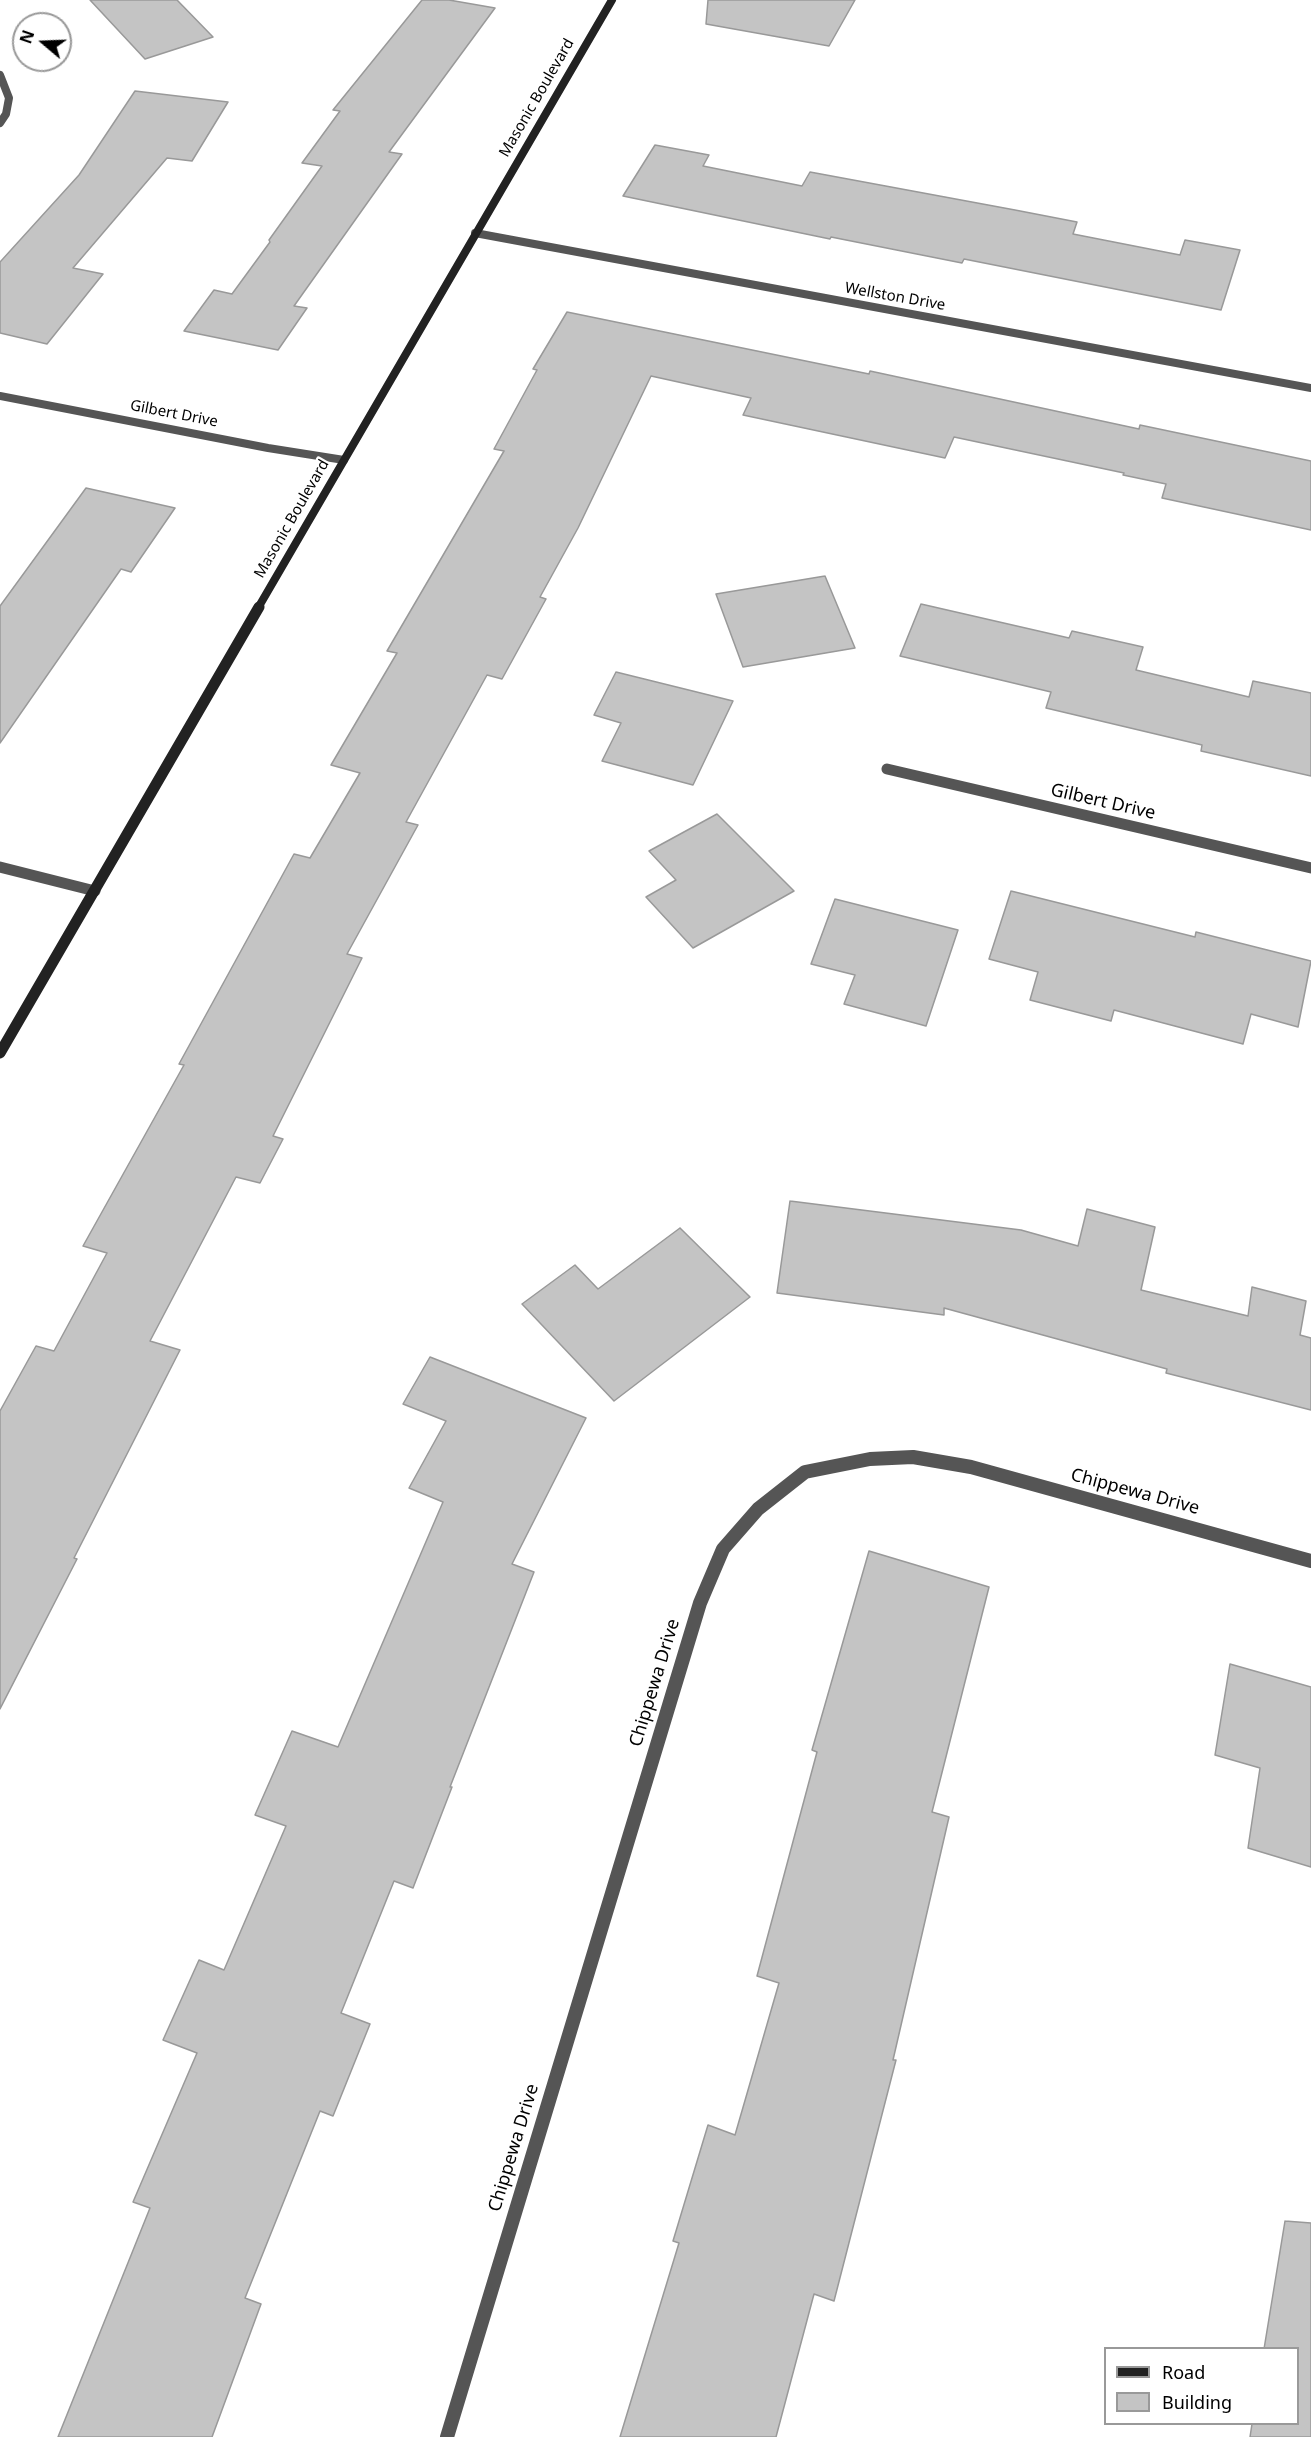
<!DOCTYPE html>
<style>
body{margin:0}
#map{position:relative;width:1311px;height:2437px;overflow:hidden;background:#fff;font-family:"Noto Sans",sans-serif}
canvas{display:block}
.legend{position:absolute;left:1104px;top:2347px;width:195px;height:78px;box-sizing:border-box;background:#fff;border:2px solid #999;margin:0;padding:8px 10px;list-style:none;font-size:18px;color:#000}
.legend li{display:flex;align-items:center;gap:12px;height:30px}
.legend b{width:30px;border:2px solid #999}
.north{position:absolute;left:12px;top:12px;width:60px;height:60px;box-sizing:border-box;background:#fff;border:2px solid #999;border-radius:50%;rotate:289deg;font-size:16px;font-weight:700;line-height:24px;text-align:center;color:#000}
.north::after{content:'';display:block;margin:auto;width:21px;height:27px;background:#000;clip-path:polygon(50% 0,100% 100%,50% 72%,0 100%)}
</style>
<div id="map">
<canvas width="1311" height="2437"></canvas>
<ul class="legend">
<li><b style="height:8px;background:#222"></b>Road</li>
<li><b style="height:16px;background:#c4c4c4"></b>Building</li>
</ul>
<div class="north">N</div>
</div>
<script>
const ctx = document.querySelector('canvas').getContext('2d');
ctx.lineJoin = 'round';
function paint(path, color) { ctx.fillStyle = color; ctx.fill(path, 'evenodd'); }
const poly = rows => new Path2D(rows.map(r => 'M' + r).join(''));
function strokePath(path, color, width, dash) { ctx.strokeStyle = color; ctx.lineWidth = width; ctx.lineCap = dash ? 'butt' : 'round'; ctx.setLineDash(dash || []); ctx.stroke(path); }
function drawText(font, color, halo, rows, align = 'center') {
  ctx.font = font + ' "Noto Sans",sans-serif'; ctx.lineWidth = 4.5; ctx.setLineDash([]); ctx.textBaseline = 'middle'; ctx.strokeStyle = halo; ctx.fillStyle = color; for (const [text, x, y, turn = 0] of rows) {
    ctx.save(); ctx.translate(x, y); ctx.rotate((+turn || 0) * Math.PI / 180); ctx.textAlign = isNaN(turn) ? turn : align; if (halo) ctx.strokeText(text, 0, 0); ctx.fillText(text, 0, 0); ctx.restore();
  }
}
const building = poly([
 [90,0,177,0,213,37,145,59,90,0],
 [422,0,449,0,495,8,389,152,402,154,294,306,307,308,278,350,184,331,214,290,232,294,270,242,269,240,322,166,302,163,340,111,333,110,422,0],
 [708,0,855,0,829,46,706,24,708,0],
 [135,91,228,102,192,161,167,158,73,268,103,274,47,344,0,333,0,262,79,175,135,91],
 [655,145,709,155,703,166,802,186,810,172,1015,210,1077,222,1073,234,1180,255,1185,240,1240,250,1221,310,964,259,962,263,831,237,830,239,623,196,655,145],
 [567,312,869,374,870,371,1139,429,1140,425,1311,461,1311,530,1162,498,1166,484,1123,475,1124,473,954,437,945,458,743,415,751,398,651,376,578,528,540,597,546,599,502,679,487,675,406,822,418,825,347,954,362,958,273,1136,283,1139,260,1183,236,1177,150,1341,180,1350,74,1558,77,1559,0,1709,0,1411,36,1346,54,1351,107,1253,83,1246,184,1065,179,1064,294,854,310,858,360,773,331,765,397,653,387,651,504,451,494,449,537,370,533,369,567,312],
 [86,488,175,508,131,572,121,569,0,743,0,606,86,488],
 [825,576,855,648,743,667,716,594,825,576],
 [921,604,1069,638,1072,631,1143,647,1136,670,1249,697,1253,681,1311,693,1311,776,1201,751,1202,745,1046,708,1051,692,900,656,921,604],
 [616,672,733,701,693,785,602,761,621,723,594,715,616,672],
 [717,814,794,891,693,948,646,897,676,880,649,851,717,814],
 [1011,891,1195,937,1196,932,1311,961,1298,1027,1251,1014,1243,1044,1114,1010,1111,1021,1030,1000,1038,972,989,959,1011,891],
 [835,899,958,930,926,1026,844,1004,855,975,811,964,835,899],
 [790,1201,1021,1230,1078,1246,1087,1209,1155,1227,1141,1290,1248,1316,1252,1287,1306,1301,1300,1335,1311,1338,1311,1410,1166,1373,1167,1369,944,1308,944,1315,777,1293,790,1201],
 [680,1228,750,1297,614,1401,522,1304,575,1265,598,1289,680,1228],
 [430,1357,586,1418,512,1564,534,1572,450,1787,452,1787,413,1888,394,1881,341,2013,370,2024,333,2116,320,2111,245,2298,261,2304,212,2437,58,2437,150,2208,133,2202,197,2053,163,2040,199,1960,224,1970,286,1826,255,1815,292,1731,338,1747,443,1502,409,1488,446,1421,403,1404,430,1357],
 [869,1551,989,1587,932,1812,949,1817,893,2060,896,2060,834,2301,814,2294,776,2437,620,2437,679,2243,673,2241,708,2125,735,2135,779,1983,757,1976,817,1752,812,1750,869,1551],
 [1230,1664,1311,1687,1311,1867,1248,1848,1260,1768,1215,1755,1230,1664],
 [1285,2221,1311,2223,1311,2437,1250,2437,1252,2424,1298,2424,1298,2349,1264,2349,1285,2221]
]);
paint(building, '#c4c4c4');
strokePath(building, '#999', 1.5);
strokePath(poly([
 [0,75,9,98,6,114,0,123],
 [475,233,1311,388],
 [0,396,268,448,344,460]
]), '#555', 8);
strokePath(poly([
 [887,769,1311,868],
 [0,867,95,891]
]), '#555', 11);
strokePath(poly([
 [447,2437,700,1603,723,1549,758,1509,805,1472,870,1459,913,1457,971,1467,1311,1561]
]), '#555', 14);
strokePath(poly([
 [258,608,612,0]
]), '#222', 8);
strokePath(poly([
 [0,1053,259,607]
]), '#222', 11);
drawText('15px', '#000', '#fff', [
 ["Masonic Boulevard",537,98,-60],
 ["Wellston Drive",895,297,10],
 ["Gilbert Drive",174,414,11],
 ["Masonic Boulevard",292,519,-60]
]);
drawText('18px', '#000', '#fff', [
 ["Gilbert Drive",1103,802,13],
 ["Chippewa Drive",1135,1492,15],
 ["Chippewa Drive",655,1683,-73],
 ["Chippewa Drive",514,2148,-73]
]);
</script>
